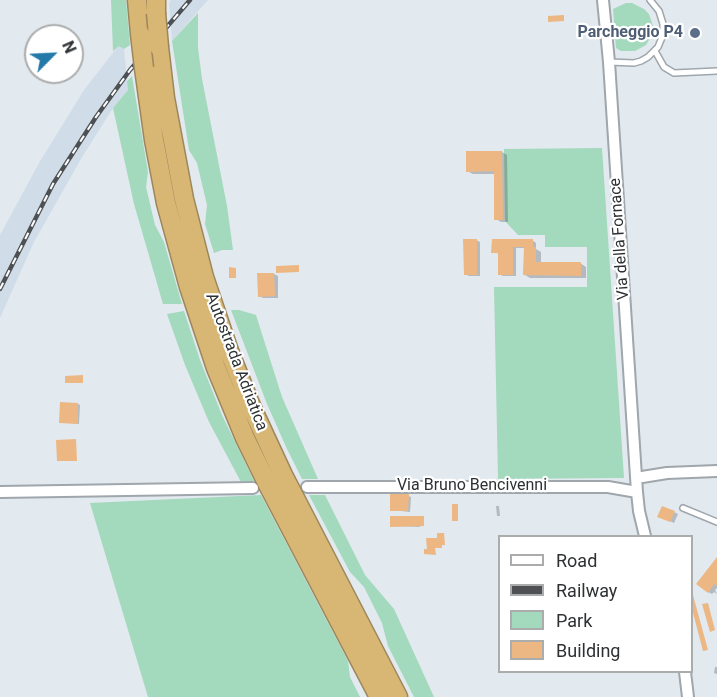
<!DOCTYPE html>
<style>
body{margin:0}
#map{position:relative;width:717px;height:697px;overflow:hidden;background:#e2e9ef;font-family:Roboto,sans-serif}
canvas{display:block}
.legend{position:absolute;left:498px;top:535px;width:195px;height:138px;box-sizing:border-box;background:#fff;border:2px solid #abadad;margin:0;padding:8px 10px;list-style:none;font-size:18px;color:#2e3133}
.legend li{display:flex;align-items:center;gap:12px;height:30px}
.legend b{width:30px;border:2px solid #abadad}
.north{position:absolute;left:24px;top:24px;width:60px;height:60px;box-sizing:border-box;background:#fff;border:2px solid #abadad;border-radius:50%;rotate:66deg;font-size:16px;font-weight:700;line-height:24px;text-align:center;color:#2e3133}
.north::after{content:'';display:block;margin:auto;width:21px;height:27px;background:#2379a8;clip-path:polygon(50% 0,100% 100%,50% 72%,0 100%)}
</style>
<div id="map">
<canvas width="717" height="697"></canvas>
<ul class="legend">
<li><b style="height:8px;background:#fff"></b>Road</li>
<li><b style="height:8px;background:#4e5154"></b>Railway</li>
<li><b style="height:16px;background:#a3d9bc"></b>Park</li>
<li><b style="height:16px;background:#edb783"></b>Building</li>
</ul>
<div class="north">N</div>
</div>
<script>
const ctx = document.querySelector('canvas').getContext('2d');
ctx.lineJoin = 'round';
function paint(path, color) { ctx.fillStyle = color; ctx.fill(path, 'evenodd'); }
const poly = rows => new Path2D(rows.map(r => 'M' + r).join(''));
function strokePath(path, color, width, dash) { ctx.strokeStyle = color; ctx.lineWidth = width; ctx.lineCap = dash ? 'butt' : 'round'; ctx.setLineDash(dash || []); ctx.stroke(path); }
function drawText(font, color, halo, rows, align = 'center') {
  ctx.font = font + ' Roboto,sans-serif'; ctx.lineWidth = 4.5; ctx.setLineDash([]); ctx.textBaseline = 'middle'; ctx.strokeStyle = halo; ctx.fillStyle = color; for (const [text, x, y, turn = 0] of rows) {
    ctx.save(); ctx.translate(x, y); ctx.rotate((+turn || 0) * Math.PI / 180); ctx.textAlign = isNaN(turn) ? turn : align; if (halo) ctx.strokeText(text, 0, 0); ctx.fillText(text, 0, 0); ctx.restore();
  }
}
paint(poly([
 [171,0,208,0,172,41,169,3],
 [119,45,124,49,128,90,113,108,81,159,34,242,0,318,0,235,39,163,84,90]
]), '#d0dde9');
paint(poly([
 [111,0,126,0,130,45,124,49,119,46,113,51],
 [626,3,632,3,644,9,649,14,653,26,653,33,646,45,635,51,621,51,616,48,613,9],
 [198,13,198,48,202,79,227,206,233,250,222,250,214,253,205,224,207,205,197,163,189,150,172,41],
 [132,76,148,172,146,187,155,225,164,242,182,304,163,304,134,204,113,108,128,90,127,81],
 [602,148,624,478,498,479,494,287,587,287,587,247,545,247,545,235,518,235,505,221,504,149],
 [231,310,239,310,256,315,282,397,318,479,302,479,287,449,267,404],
 [184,311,200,360,222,415,254,481,241,482,209,422,185,365,167,314],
 [261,495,348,661,350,677,360,697,148,697,90,503],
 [309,495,325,495,365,575,394,609,434,697,414,697,388,646,382,623,364,587,350,572]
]), '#a3d9bc');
paint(poly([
 [502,152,507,155,508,222,501,222,496,219,495,174,473,174,467,171],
 [476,240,480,242,480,276,469,276,465,274],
 [532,240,536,243,536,249,541,252,541,263,580,263,586,267,586,278,530,278,525,275,525,248,516,248,516,276,503,276,499,274,500,254,493,252],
 [274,274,278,276,278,298,263,298,259,296],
 [78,404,80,405,79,424,61,422],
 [408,496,411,497,410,512,392,510],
 [496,506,499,506,500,516,497,516],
 [674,512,678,514,674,523,663,518],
 [424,518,424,525,420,525,420,527,392,526],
 [717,560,717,588,715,590,717,594,714,592,712,594,708,592],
 [715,667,717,667,717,674,714,673]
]), '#0003');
paint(poly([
 [564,15,564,21,548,22,548,16],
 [466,151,502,151,503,220,494,220,494,171,466,172],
 [463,239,477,239,477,275,464,275],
 [492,239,533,239,533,247,536,247,536,262,581,262,581,276,523,275,524,247,513,247,513,275,498,275,498,253,491,253],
 [299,265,299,272,276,273,276,266],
 [229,267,236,268,236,278,229,278],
 [257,273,274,273,275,296,258,297],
 [83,375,83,383,65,383,65,376],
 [60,402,78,403,78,424,59,423],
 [76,439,77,461,57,461,56,440],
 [390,494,409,494,408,511,390,511],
 [452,504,458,504,458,521,452,521],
 [662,506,675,511,670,522,657,517],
 [390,516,424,516,424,526,390,527],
 [437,533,444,533,445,545,442,545,442,548,435,548,436,555,424,554,424,549,427,549,426,538,437,538],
 [717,557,717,586,714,584,708,593,696,584],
 [693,595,708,650,703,651,692,609,692,596],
 [708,603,715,630,710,632,702,604]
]), '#edb783');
const lane = poly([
 [655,51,664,67,674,73,717,71],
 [609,62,634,63,641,61,648,57,658,47,663,35,663,24,659,11,650,0],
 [683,508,717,522]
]);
const street = poly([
 [603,0,609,62,637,492,639,511,645,536],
 [636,478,667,473,717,471],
 [307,487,608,487,637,492],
 [0,492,253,488],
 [685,672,688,697]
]);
const highway = poly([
 [137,0,140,34],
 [156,0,156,13],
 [159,47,165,98,184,199,204,277,229,351,251,406,283,475,398,697],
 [144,68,154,140,166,203,189,287,216,368,245,438,267,483,379,697]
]);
strokePath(lane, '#9fa6ac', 8);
strokePath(street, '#9fa6ac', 14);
strokePath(highway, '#9c875d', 21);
strokePath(lane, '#fff', 5);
strokePath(street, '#fff', 10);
strokePath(highway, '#d8b673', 18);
const rail = poly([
 [0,289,53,184,96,117,130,70,190,0]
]);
strokePath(rail, '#4e5154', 4.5);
strokePath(rail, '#fff', 2, [7]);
const highwayBridge = poly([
 [156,13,159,47],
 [140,34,144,68]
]);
strokePath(highwayBridge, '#9c875d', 21, []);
strokePath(highwayBridge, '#d8b673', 18);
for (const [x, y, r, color] of [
 [695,33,6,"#5c6f8a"]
]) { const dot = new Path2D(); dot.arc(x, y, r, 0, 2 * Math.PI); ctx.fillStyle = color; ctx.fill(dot); strokePath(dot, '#fff', 2); }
drawText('bold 16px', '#4e5e75', '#fff', [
 ["Parcheggio P4",683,33]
], 'right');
drawText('16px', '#2e3133', '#fff', [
 ["Via della Fornace",620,239,-94],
 ["Autostrada Adriatica",236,362,69],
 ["Via Bruno Bencivenni",472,486]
]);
</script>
